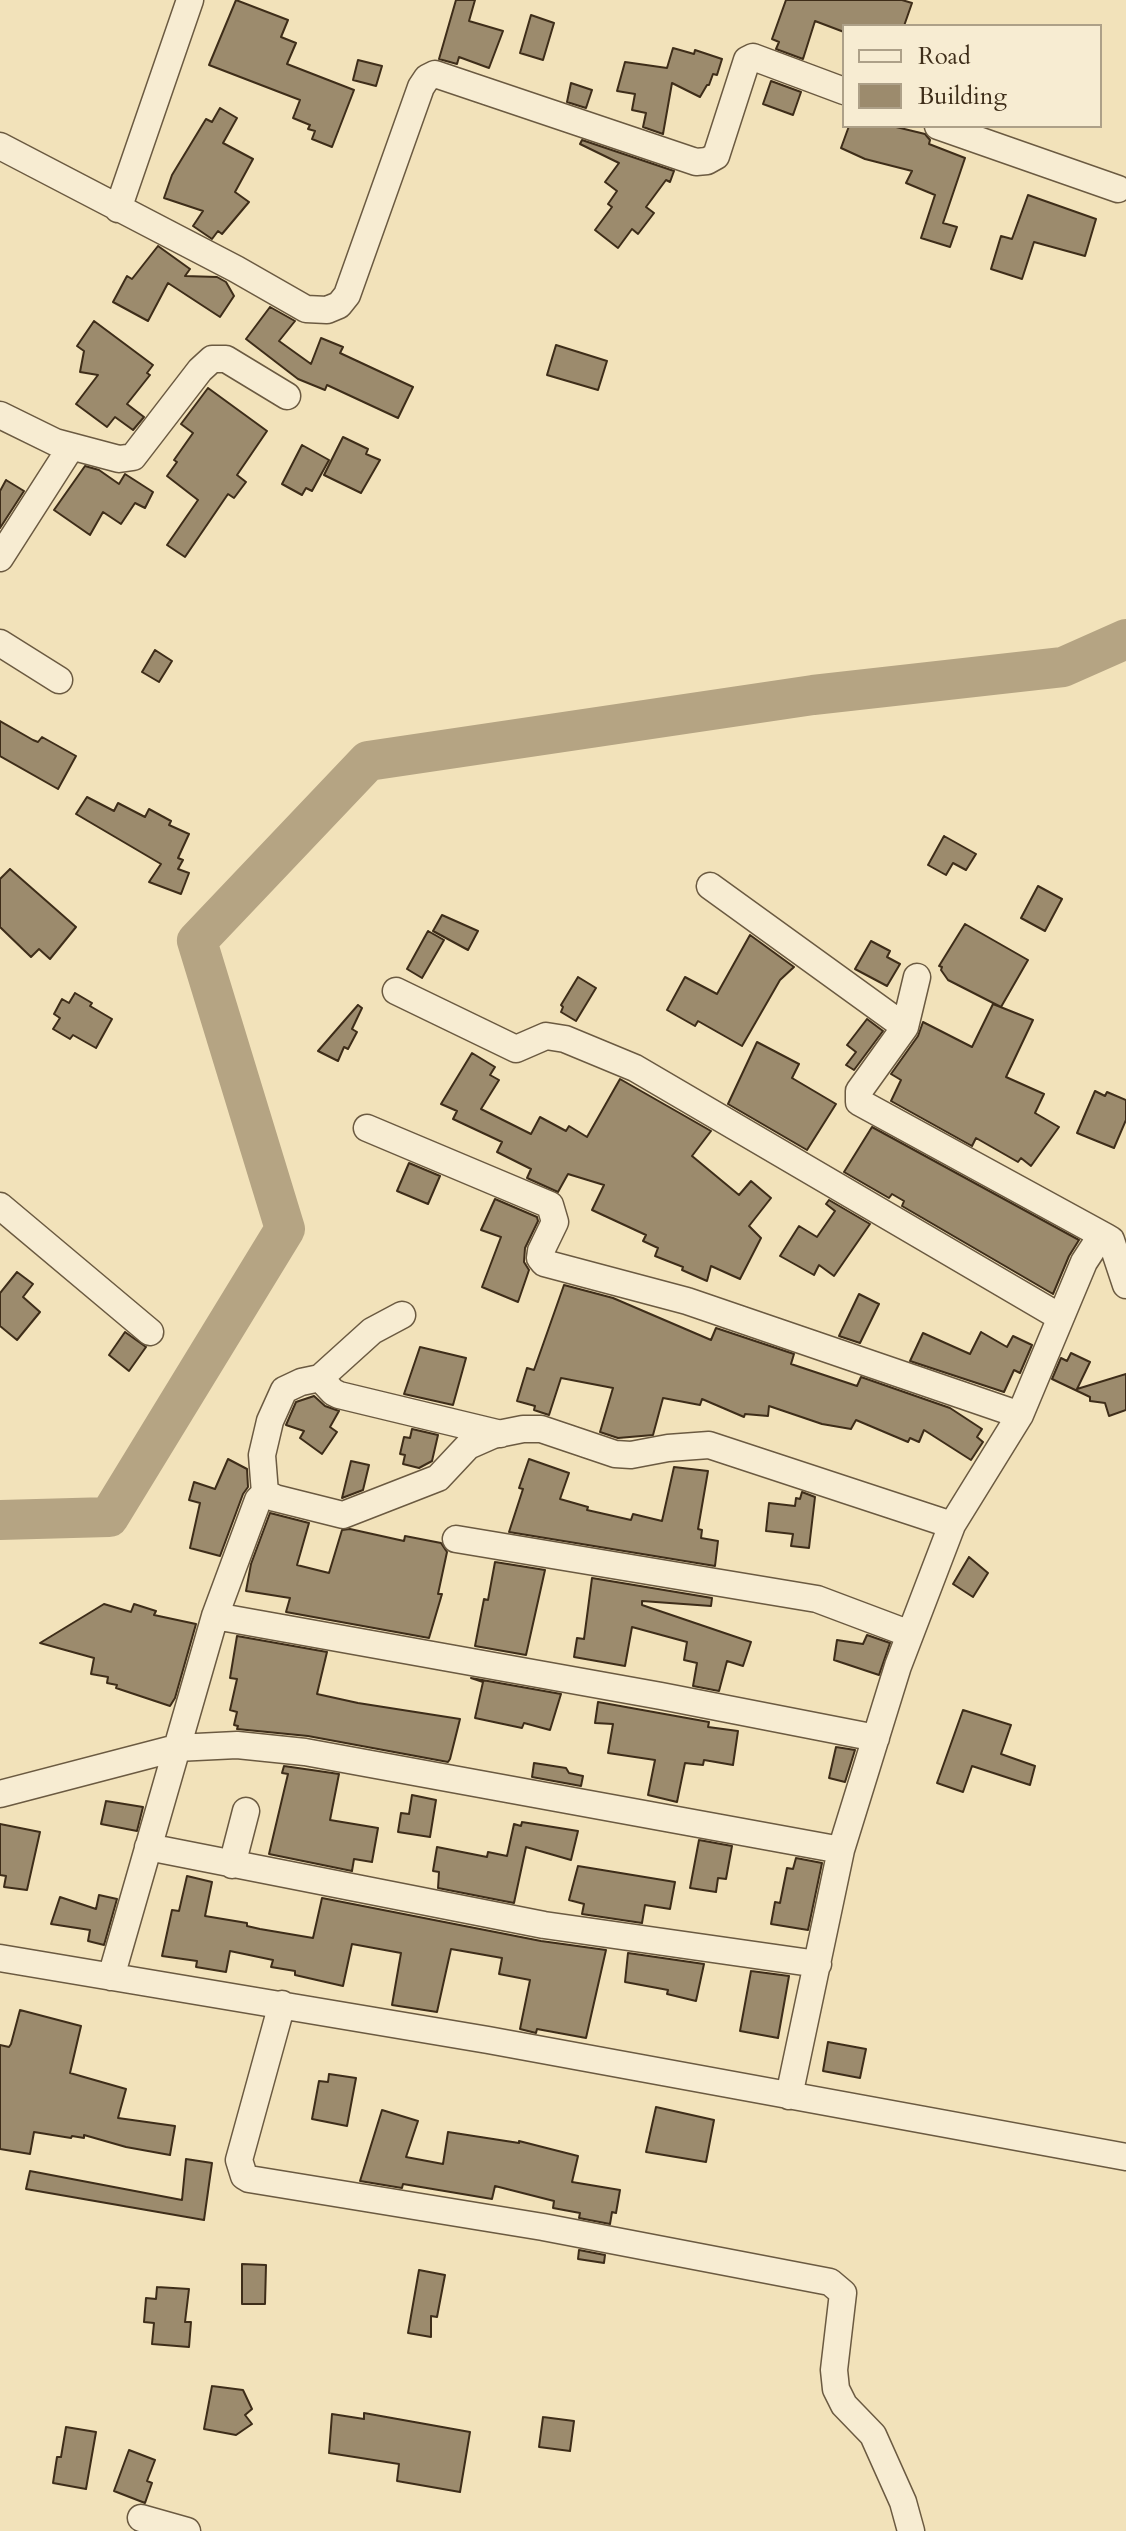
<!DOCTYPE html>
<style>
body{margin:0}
#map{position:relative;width:1126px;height:2531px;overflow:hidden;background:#f2e2ba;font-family:Cardo,serif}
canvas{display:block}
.legend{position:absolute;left:842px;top:24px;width:260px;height:104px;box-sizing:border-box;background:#f7ecd2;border:2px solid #ada088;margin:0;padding:10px 14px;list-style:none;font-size:24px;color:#3e2d19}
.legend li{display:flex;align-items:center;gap:16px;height:40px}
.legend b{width:40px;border:2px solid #ada088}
</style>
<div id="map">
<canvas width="1126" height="2531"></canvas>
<ul class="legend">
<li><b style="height:10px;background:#f7ecd2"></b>Road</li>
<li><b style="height:22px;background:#9c8b6d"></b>Building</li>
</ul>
</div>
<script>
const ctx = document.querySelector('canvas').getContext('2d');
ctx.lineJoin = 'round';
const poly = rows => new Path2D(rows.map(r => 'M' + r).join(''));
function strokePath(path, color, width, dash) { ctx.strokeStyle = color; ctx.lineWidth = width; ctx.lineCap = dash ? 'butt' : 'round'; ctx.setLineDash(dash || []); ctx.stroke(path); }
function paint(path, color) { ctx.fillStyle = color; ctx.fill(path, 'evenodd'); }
strokePath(poly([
 [0,1520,109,1517,285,1229,197,941,368,761,813,695,1063,667,1126,639]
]), '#b5a483', 40);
const building = poly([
 [236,0,288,20,281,37,296,43,287,64,354,90,332,147,312,139,315,131,308,129,310,125,293,118,300,100,209,65,236,0],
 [456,0,475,0,469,21,503,31,489,68,459,57,457,64,439,59,456,0],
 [786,0,902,0,912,3,904,26,844,26,844,32,815,21,803,59,776,49,779,42,772,39,786,0],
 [531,15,554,23,543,60,520,53,531,15],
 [673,48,694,54,695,50,722,59,717,75,713,74,709,85,707,85,700,97,672,83,663,134,643,127,646,113,632,110,635,94,617,91,625,62,667,68,673,48],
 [358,60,382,66,376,86,353,80,358,60],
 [771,81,801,92,793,115,763,104,771,81],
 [571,83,592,90,586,108,567,102,571,83],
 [220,108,237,118,223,143,253,159,235,192,249,202,222,234,218,231,212,239,193,226,203,211,164,198,172,175,206,119,212,122,220,108],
 [849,126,892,126,925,134,930,140,929,144,965,158,943,223,957,227,950,247,921,238,935,195,906,183,912,171,865,159,841,148,849,126],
 [582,140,674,171,670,182,666,180,646,207,654,213,638,234,632,229,618,248,595,230,612,207,608,204,617,191,605,182,619,163,580,144,582,140],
 [1028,195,1096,219,1085,256,1034,242,1022,279,991,269,1001,236,1012,239,1028,195],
 [158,246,190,269,185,276,217,277,226,282,234,296,220,317,168,283,148,321,113,302,127,276,132,279,158,246],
 [270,307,295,321,279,341,311,364,321,338,343,347,340,353,413,387,398,418,327,385,325,390,298,379,246,339,270,307],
 [94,321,153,365,147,373,150,375,127,404,144,417,133,430,115,417,107,427,76,404,98,375,80,372,84,351,77,346,94,321],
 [556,345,607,361,598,390,547,375,556,345],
 [208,388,267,431,237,475,246,482,234,498,228,494,185,557,167,545,198,500,167,476,177,462,174,460,193,433,181,424,208,388],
 [343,437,368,449,366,454,380,460,361,493,324,475,343,437],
 [302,445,329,460,312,491,306,488,302,495,282,484,302,445],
 [85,466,99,470,119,484,125,474,153,492,145,508,135,503,121,524,103,512,90,535,54,510,85,466],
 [6,480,24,491,0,528,0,491,6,480],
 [155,650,172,661,159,682,142,672,155,650],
 [0,721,33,740,38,742,42,737,76,756,58,789,0,756,0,721],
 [87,797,114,811,118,803,145,817,149,809,171,821,169,825,189,834,178,858,183,860,178,869,189,873,181,894,149,882,161,864,76,814,87,797],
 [944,836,976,854,966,870,953,863,946,875,928,865,944,836],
 [10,869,76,927,50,959,39,949,31,957,0,927,0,879,10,869],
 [1038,886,1062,899,1045,931,1021,918,1038,886],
 [442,915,478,931,468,950,433,931,442,915],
 [965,924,1028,960,1001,1007,948,980,941,970,942,967,939,966,965,924],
 [428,931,444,940,422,978,407,969,428,931],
 [750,935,794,967,780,980,742,1046,698,1021,695,1026,667,1010,685,977,717,994,750,935],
 [871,941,890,951,887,957,900,964,887,986,855,969,871,941],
 [578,977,596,988,576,1021,561,1012,563,1007,561,1005,578,977],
 [75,993,92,1003,90,1006,112,1019,96,1048,73,1035,70,1039,53,1029,60,1018,54,1014,62,999,69,1003,75,993],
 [993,1004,1033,1020,1006,1077,1044,1094,1035,1113,1059,1127,1031,1166,1021,1158,1018,1162,976,1138,972,1146,891,1101,901,1080,891,1074,918,1036,923,1022,972,1047,993,1004],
 [358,1005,362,1008,352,1029,357,1032,348,1049,344,1047,338,1061,318,1051,358,1005],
 [867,1019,883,1031,854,1070,846,1065,856,1052,847,1045,867,1019],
 [757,1042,799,1064,792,1078,836,1104,807,1150,728,1104,757,1042],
 [472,1053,495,1067,490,1075,499,1080,481,1109,531,1134,540,1117,566,1131,569,1126,587,1137,620,1079,711,1131,692,1156,739,1195,751,1181,771,1198,749,1226,761,1238,740,1279,711,1266,707,1281,682,1270,683,1267,655,1256,658,1248,643,1241,646,1235,592,1210,604,1185,568,1174,558,1192,527,1178,531,1169,497,1152,502,1142,453,1119,457,1111,441,1104,472,1053],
 [1095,1091,1105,1096,1107,1092,1126,1100,1126,1120,1114,1148,1077,1133,1095,1091],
 [872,1127,1079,1240,1069,1256,1053,1294,902,1206,904,1201,892,1194,889,1198,844,1172,872,1127],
 [409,1163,440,1176,428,1204,397,1191,409,1163],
 [495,1199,537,1217,538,1221,525,1248,524,1262,529,1270,518,1302,482,1287,501,1237,481,1230,495,1199],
 [829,1200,870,1224,834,1276,819,1265,814,1275,780,1256,799,1226,817,1237,835,1211,826,1204,829,1200],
 [17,1272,33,1284,23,1297,40,1312,17,1340,0,1326,0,1293,17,1272],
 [564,1285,613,1298,711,1340,716,1328,794,1354,791,1364,857,1386,861,1377,950,1408,982,1429,977,1437,983,1442,971,1460,924,1430,919,1442,910,1438,908,1442,856,1420,851,1429,822,1424,769,1406,768,1416,745,1414,744,1417,702,1399,700,1405,663,1398,653,1435,618,1438,600,1432,613,1388,561,1378,549,1415,534,1410,535,1406,517,1401,527,1368,534,1370,564,1285],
 [859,1294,879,1304,860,1343,839,1336,859,1294],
 [125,1332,146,1347,129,1371,109,1355,125,1332],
 [981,1332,1007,1347,1013,1336,1032,1345,1020,1373,1014,1370,1004,1392,910,1361,923,1333,970,1354,981,1332],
 [420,1347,466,1358,453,1405,404,1394,420,1347],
 [1071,1353,1090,1362,1077,1389,1126,1374,1126,1410,1109,1416,1105,1403,1090,1401,1090,1397,1052,1379,1061,1358,1067,1361,1071,1353],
 [314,1396,325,1406,339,1411,330,1427,337,1432,322,1454,300,1438,304,1431,286,1425,296,1402,314,1396],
 [412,1429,438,1435,432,1461,419,1468,403,1464,405,1455,400,1454,404,1437,410,1438,412,1429],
 [228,1459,247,1469,248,1487,243,1494,220,1556,190,1548,200,1503,189,1500,194,1482,215,1489,228,1459],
 [529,1459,569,1473,560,1499,588,1507,587,1510,631,1520,633,1514,662,1521,674,1467,708,1471,698,1529,702,1530,701,1538,718,1541,715,1566,509,1532,523,1489,519,1488,529,1459],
 [351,1461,369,1465,363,1490,342,1498,351,1461],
 [802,1492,815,1497,809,1548,791,1546,793,1534,766,1531,769,1503,795,1506,796,1498,800,1499,802,1492],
 [270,1513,309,1523,297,1565,329,1573,342,1530,350,1529,404,1541,405,1536,441,1543,447,1552,438,1594,442,1594,429,1638,286,1612,290,1598,246,1591,251,1564,270,1513],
 [969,1557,988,1573,973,1597,953,1584,969,1557],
 [495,1562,545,1570,526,1655,475,1646,484,1599,488,1600,495,1562],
 [592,1578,712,1598,711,1606,642,1601,642,1605,751,1642,743,1666,727,1661,719,1691,693,1686,697,1663,684,1660,687,1642,632,1627,625,1666,574,1657,577,1638,584,1639,592,1578],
 [104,1604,131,1612,134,1604,156,1611,154,1615,196,1624,175,1698,170,1706,116,1688,117,1685,107,1683,108,1677,91,1674,94,1658,40,1643,104,1604],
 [867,1635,890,1643,879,1675,834,1660,837,1640,863,1644,867,1635],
 [237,1636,327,1652,317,1694,358,1703,460,1719,450,1759,448,1762,308,1736,237,1729,238,1726,234,1725,237,1712,230,1710,237,1679,230,1678,237,1636],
 [471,1678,561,1694,550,1730,524,1723,522,1728,475,1718,483,1682,471,1678],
 [598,1702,709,1722,708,1727,738,1731,733,1765,704,1760,703,1765,685,1763,677,1802,648,1795,655,1760,608,1753,613,1724,595,1723,598,1702],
 [963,1710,1011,1725,1001,1754,1035,1766,1030,1785,972,1766,963,1792,937,1783,963,1710],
 [836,1747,855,1750,845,1782,829,1778,836,1747],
 [534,1763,566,1768,569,1773,583,1776,581,1786,532,1777,534,1763],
 [284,1766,339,1774,330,1820,378,1828,372,1862,354,1859,352,1871,269,1854,288,1774,282,1773,284,1766],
 [412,1795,436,1800,430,1837,398,1832,401,1813,409,1814,412,1795],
 [106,1801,143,1807,137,1831,101,1824,106,1801],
 [522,1822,578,1831,571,1860,526,1847,514,1903,438,1888,439,1872,433,1871,437,1847,487,1857,488,1852,507,1856,514,1824,521,1826,522,1822],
 [0,1824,40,1832,27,1890,4,1887,6,1876,0,1875,0,1824],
 [699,1840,732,1846,726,1879,718,1878,716,1892,690,1888,699,1840],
 [796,1858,822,1863,808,1930,771,1924,775,1902,780,1903,787,1868,793,1869,796,1858],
 [578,1866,675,1882,670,1909,645,1905,642,1923,582,1914,584,1904,569,1900,578,1866],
 [187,1876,212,1882,205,1916,247,1923,247,1926,260,1929,313,1938,322,1898,541,1941,606,1950,586,2038,537,2029,536,2033,520,2029,530,1980,499,1974,502,1958,451,1949,437,2012,392,2005,401,1953,352,1944,343,1986,295,1975,295,1971,271,1967,273,1960,230,1951,226,1972,196,1967,197,1961,162,1956,172,1910,179,1911,187,1876],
 [99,1895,117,1899,104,1945,88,1941,90,1930,51,1924,60,1897,96,1909,99,1895],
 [628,1953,704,1964,696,2001,667,1994,668,1990,625,1982,628,1953],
 [751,1971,789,1976,778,2038,740,2031,751,1971],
 [20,2010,81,2026,70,2073,126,2089,118,2118,175,2126,170,2155,126,2147,84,2135,84,2138,72,2136,71,2138,34,2132,30,2154,0,2149,0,2045,9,2047,11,2044,20,2010],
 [828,2042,866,2049,860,2078,823,2071,828,2042],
 [329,2074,356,2078,347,2126,312,2119,319,2081,328,2082,329,2074],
 [656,2107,714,2120,706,2162,646,2152,656,2107],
 [382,2110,418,2121,406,2157,443,2164,448,2132,519,2143,519,2141,578,2156,572,2182,620,2190,616,2213,612,2212,610,2224,579,2218,580,2213,553,2208,554,2201,495,2186,492,2199,403,2184,402,2188,360,2181,382,2110],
 [186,2159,212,2163,204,2220,26,2189,30,2171,182,2200,186,2159],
 [579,2250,605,2255,604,2263,578,2259,579,2250],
 [242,2264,266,2265,265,2304,242,2304,242,2264],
 [419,2270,445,2275,437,2317,431,2316,431,2337,408,2333,419,2270],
 [157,2287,189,2289,185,2322,191,2322,189,2347,152,2344,154,2323,144,2322,146,2298,156,2299,157,2287],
 [212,2386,243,2390,252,2409,245,2415,252,2424,236,2435,204,2429,212,2386],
 [364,2413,470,2432,460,2492,397,2481,399,2464,329,2453,332,2414,364,2419,364,2413],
 [543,2417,574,2421,570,2451,539,2447,543,2417],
 [66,2427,96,2432,86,2489,53,2483,57,2457,61,2457,66,2427],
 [129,2450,155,2460,147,2481,152,2483,145,2503,114,2491,129,2450]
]);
paint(building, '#9c8b6d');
strokePath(building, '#3e2d19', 2);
const minor = poly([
 [938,126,1118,189],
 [0,146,236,269,306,309,327,310,339,305,347,295,421,87,427,78,435,74,696,162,707,161,716,156,747,60,753,57,844,91],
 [118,209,190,0],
 [0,415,55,442,119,459,133,457,200,370,212,359,226,359,287,396],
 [0,558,71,447],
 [0,643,59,680],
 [710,886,905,1027],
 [917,977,905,1027,859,1091,859,1102,1106,1237],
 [396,991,516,1049,546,1036,565,1039,635,1068,1060,1317],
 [367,1128,550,1205,555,1222,541,1251,540,1258,544,1263,687,1301,1020,1415],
 [0,1206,150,1332],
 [320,1378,333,1392,339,1395,501,1434],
 [265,1493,262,1455,270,1421,284,1390,301,1382,320,1378,372,1331,402,1315],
 [456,1539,817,1599,910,1634],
 [215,1616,661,1696,876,1738],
 [0,1794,176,1748,237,1745,305,1752,841,1850],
 [148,1847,544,1925,818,1964],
 [232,1865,246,1811],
 [0,1958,488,2040,1126,2157],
 [111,1977,215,1616,258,1500,265,1493,275,1498,343,1515,438,1478,468,1446,493,1435,523,1429,541,1429,615,1454,631,1455,668,1448,709,1445,952,1525],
 [282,2004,239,2160,244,2176,249,2179,543,2227,830,2282,843,2293,834,2370,836,2389,844,2405,873,2435,903,2502,911,2531],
 [789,2096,841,1850,898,1666,952,1525,1020,1415,1084,1262,1099,1239,1106,1237,1111,1240,1126,1285],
 [141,2518,187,2531]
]);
strokePath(minor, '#6b5a41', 29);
strokePath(minor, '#f7ecd2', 26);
</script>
